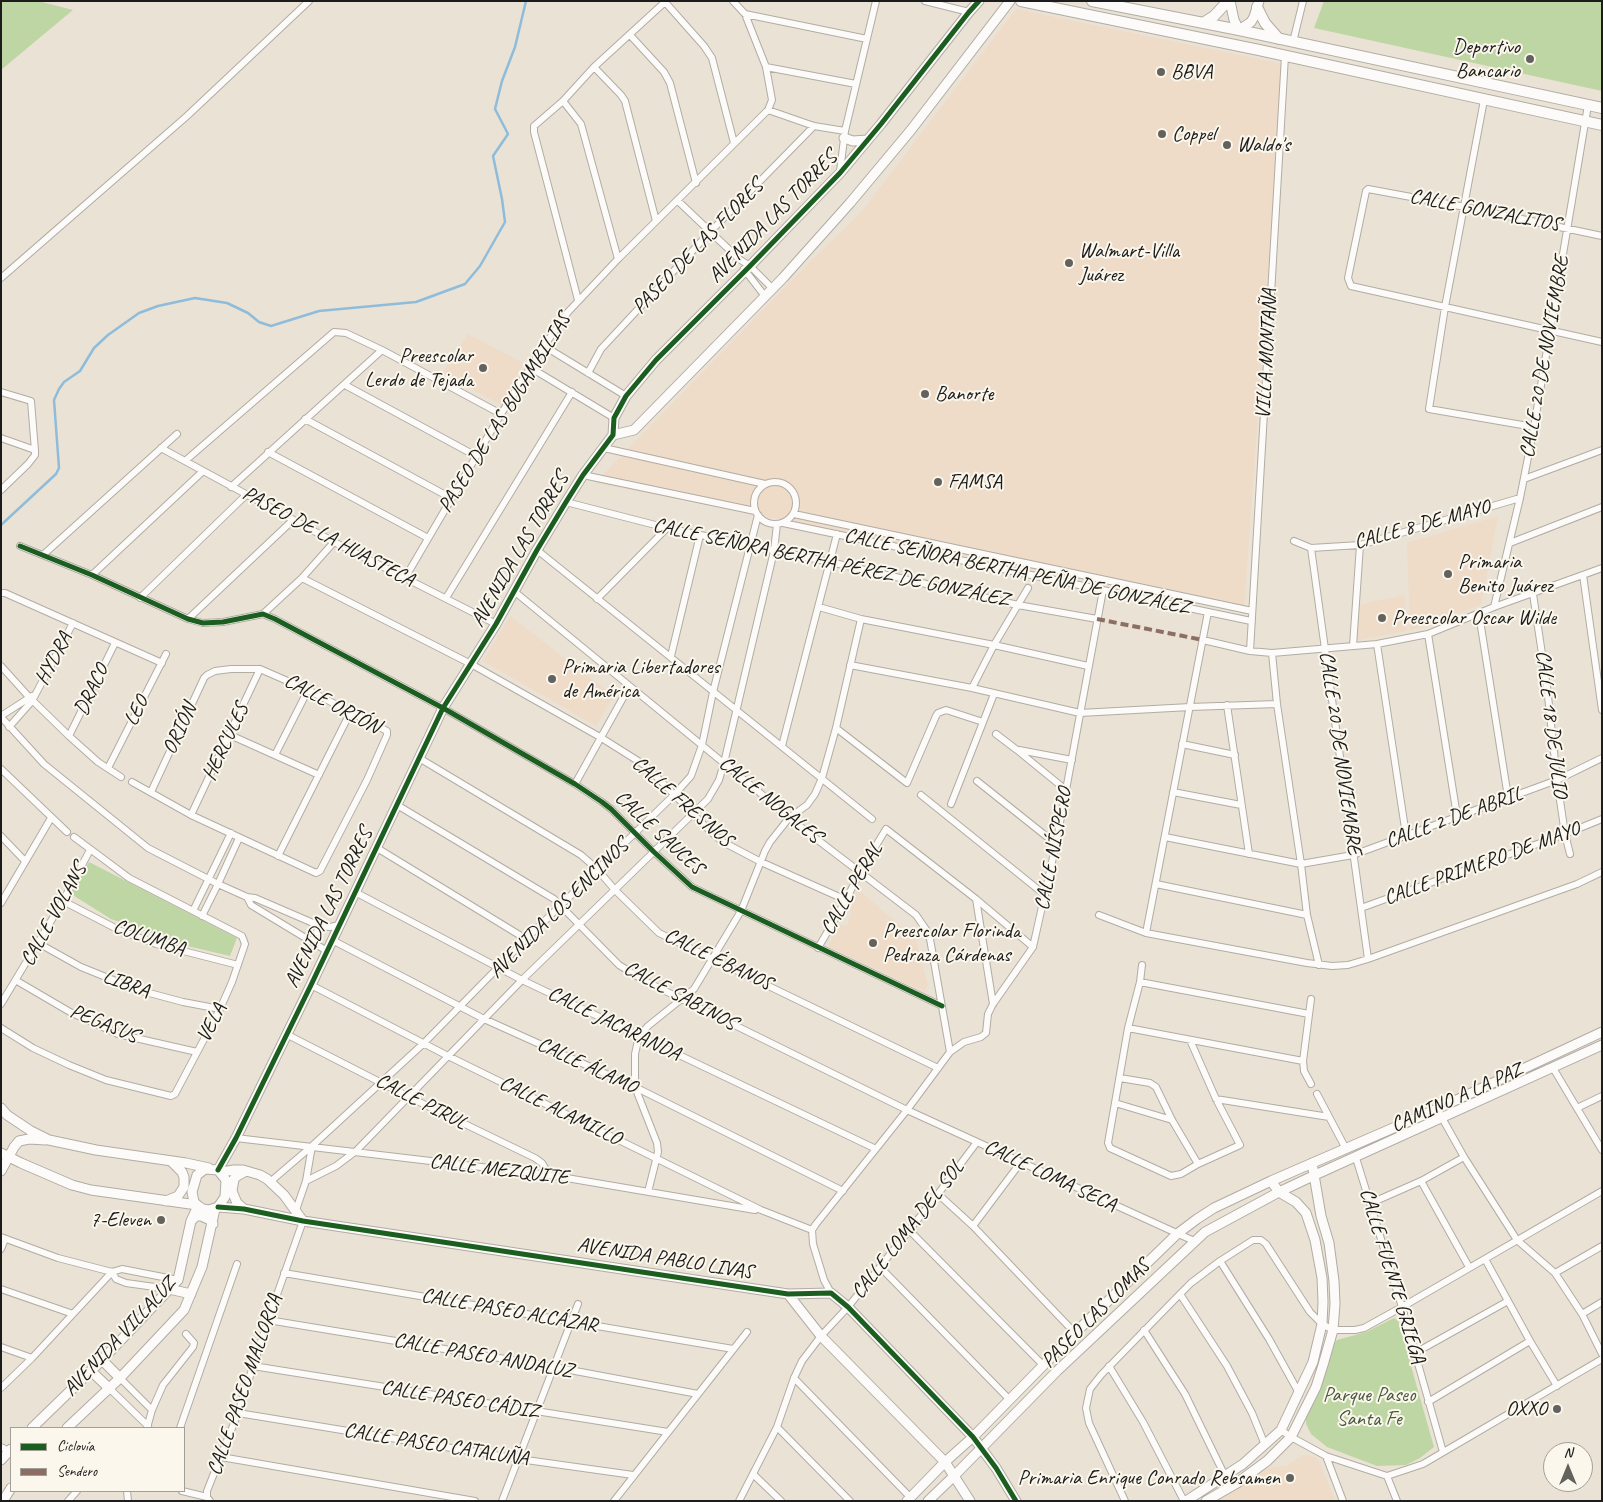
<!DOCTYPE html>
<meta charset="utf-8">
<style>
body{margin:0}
#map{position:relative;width:1603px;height:1502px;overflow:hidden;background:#eae3d5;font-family:Caveat,sans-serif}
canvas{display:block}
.frame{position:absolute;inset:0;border:2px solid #1c1c1c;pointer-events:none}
.legend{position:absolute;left:10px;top:1427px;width:175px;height:65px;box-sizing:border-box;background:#fbf7ec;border:1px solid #a29f99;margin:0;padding:6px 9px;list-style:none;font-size:15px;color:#1c1c1c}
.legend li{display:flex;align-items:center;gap:10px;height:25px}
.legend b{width:25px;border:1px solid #a29f99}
.north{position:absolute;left:1543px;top:1442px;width:50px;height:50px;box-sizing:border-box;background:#fbf7ec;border:1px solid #a29f99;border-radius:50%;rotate:0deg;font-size:14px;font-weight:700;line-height:20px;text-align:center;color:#1c1c1c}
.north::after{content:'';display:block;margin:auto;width:18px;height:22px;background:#64625d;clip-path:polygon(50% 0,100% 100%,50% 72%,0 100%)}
</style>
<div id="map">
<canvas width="1603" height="1502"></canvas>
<div class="frame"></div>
<ul class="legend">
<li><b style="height:6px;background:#1b5e20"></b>Ciclovía</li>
<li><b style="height:6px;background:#8d6e63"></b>Sendero</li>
</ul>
<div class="north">N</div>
</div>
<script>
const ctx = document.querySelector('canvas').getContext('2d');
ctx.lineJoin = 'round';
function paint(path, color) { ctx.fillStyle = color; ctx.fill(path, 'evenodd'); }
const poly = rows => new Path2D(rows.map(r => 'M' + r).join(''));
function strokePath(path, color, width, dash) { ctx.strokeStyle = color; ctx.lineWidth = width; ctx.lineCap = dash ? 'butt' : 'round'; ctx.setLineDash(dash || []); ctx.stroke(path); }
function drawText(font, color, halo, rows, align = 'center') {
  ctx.font = font + ' Caveat,sans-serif'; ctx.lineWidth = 4; ctx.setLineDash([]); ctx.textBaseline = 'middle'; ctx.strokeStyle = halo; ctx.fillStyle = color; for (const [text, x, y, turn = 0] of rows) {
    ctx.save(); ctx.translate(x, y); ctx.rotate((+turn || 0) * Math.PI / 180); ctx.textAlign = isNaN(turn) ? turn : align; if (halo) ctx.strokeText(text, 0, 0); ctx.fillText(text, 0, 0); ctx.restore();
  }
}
paint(poly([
 [1016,9,1283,64,1244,610,595,483,796,276,862,211],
 [468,334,523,363,503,406,442,373],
 [1498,516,1481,605,1410,631,1407,543],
 [1405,595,1407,631,1355,641,1357,605],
 [510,616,614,696,596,726,483,661],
 [858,889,916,940,928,985,925,992,828,947,839,925,847,925,851,913,848,907],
 [1303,1455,1312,1456,1318,1459,1336,1501,1218,1501,1268,1468,1286,1466]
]), '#eedbc8');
paint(poly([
 [1,1,38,1,73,10,1,70],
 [1324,1,1602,1,1602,91,1314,28],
 [89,862,237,938,230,956,183,945,111,919,71,894],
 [1394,1318,1398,1320,1434,1447,1420,1458,1406,1465,1377,1466,1327,1447,1311,1434,1306,1424,1306,1416,1318,1390,1333,1345,1337,1340,1366,1332]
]), '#bed6a4');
strokePath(poly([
 [1,525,56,474,59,468,54,400,59,389,64,382,80,371,94,348,108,335,139,313,158,306,195,298,227,303,248,313,259,322,271,326,319,311,416,302,465,284,480,266,505,222,502,199,493,156,508,134,495,109,502,81,515,47,526,1]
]), '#8ebcda', 2.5);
const street = poly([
 [925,1,969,12],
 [665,2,704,46,712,58,734,143],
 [745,14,867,39],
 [630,35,664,72,670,83,696,183],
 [1293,42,1303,1],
 [594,67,621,95,625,101,656,221],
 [766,67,856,84],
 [1484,100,1445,307,1429,409,1534,427],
 [563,101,581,124,618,259],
 [768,110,814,126,845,131],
 [840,171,845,131,876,1],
 [678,201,739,259,750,266,772,288],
 [1602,236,1465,207,1368,189,1366,191,1348,278,1351,286,1602,342],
 [744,269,764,295],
 [1,278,187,116,309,1],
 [578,300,534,132,534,126,563,101,594,67,666,1],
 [544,346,626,396],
 [531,368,614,418],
 [588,373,601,349,710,232,814,126],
 [345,385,476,456],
 [1,392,31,401,35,451,35,455,28,464,1,490],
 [305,419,451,498],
 [1,438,35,450],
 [161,448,334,542,496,624],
 [604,448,765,484],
 [268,452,428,538],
 [185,461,334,332,346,333,382,350,501,414],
 [583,475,755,511],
 [1524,479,1602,450],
 '754 503a21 21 0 1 1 42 0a21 21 0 1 1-42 0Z',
 [231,487,382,350],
 [566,502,667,528,830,562,1018,605,1097,619],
 [794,514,1252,611],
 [783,523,1251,621],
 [1294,541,1311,548,1360,545,1520,498],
 [1510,543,1602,507],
 [20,546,92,575,188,619,203,623,223,622,263,614,275,619,443,708,575,784,602,802,611,809,654,852,692,887,942,1006],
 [1311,548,1368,959],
 [537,550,872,819],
 [43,555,177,434],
 [92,575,202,472],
 [1583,575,1602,710],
 [302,578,471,664,600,737,646,766,711,832,723,842,761,862,846,900],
 [405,578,501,414,544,346,568,312,618,259,768,110,772,100,766,67,745,14,733,1],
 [515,592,759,792,789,818,916,915,927,931,930,939,950,1052],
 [1,593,5,593,162,663],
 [1533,594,1547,687,1557,780,1565,834,1570,854],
 [140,598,246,495],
 [446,598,572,392],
 [597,599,667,528],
 [819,607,861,619,994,645,1088,666],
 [1494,607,1520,498,1534,427,1588,105],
 [263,614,302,578,334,542],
 [1479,614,1508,797],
 [188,619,293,520],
 [1428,634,1457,816],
 [1203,640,1250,651,1272,653,1377,644,1428,634,1494,607,1602,568],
 [1377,644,1406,835],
 [1353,646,1360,545],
 [1250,651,1285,56],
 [1272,653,1277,704,1301,864,1307,915,1319,965],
 [671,656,700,535],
 [850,665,972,688,1080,713,1190,707,1277,704],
 [1,666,29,697,69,736,98,762,121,777],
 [972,688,994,645,1028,588],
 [1227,705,1249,854],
 [1,716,32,696],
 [1,717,44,764,148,848,218,884,247,897,255,898,320,926,330,927,339,925],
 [9,727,32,701,73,623],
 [836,728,907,783,936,716,938,713,946,710,983,722],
 [996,734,1017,750,1066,790],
 [230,735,319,775],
 [69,736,115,643],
 [1182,744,1235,755],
 [782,746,837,534],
 [1019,750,1072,760],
 [275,755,308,690],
 [419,758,581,855,597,869,615,890,659,933,938,1068],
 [108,768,166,654],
 [1,769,67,832],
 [977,781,1056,844],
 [132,782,191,815,316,873,320,871,367,780,387,735,387,731,308,690,260,669,231,669,215,671,207,675,204,678,151,792],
 [575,784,629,687],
 [1173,792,1241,805],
 [921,795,1045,895],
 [951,804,994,694],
 [397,805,554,899,619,965,645,981,907,1110,1194,1241],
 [191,815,260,669],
 [1,836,25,861],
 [1165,837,1301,864,1353,855,1557,780,1602,758],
 [377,848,526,939],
 [278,856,350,713],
 [1156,884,1307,915],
 [355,892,522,980,876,1149],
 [247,897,251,905,327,951],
 [976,899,993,1004],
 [63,901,119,930,156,944,238,965],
 [1,903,51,818],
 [1361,908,1565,834,1602,819],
 [193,911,231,833],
 [1099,915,1146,933,1307,963,1332,966,1348,965,1368,959,1577,884,1602,872],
 [202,916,218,884,239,838],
 [1146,933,1208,612],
 [332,940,484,1019,635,1087,843,1191],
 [312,941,320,926],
 [38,943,81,967,138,990,183,1002,220,1009],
 [818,948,846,900,860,872,886,829,976,899,1033,947],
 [1142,965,1140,982,1128,1028,1108,1143,1110,1148,1171,1176,1181,1174,1198,1164,1240,1145,1216,1099,1190,1040],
 [17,981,70,1012,118,1034,197,1052],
 [1140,982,1309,1014],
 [311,985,448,1056,761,1210,812,1230],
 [1311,999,1303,1061,1304,1071,1311,1084],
 [1,1004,63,901,90,850],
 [1,1028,33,1048,69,1065,106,1080,171,1096,175,1094,220,1009,232,982,245,944,242,936,129,878,74,837],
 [1128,1028,1303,1061],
 [286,1034,409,1097,535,1158,542,1163,549,1175],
 [1553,1068,1602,1150],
 [1120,1078,1150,1083,1156,1087,1172,1120,1198,1164],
 [1317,1094,1346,1149],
 [1216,1099,1329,1117],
 [1115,1103,1172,1120],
 [1577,1108,1602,1096],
 [1437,1109,1464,1157,1517,1240,1555,1273,1582,1314,1602,1354],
 [236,1138,549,1175,755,1210],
 [1356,1158,1402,1307,1443,1452],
 [306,1181,336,1166,356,1151,522,980,708,799,719,780,724,763,774,551,777,524],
 [1421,1181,1469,1267],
 [270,1182,312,1146,424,1043,526,939,674,795,691,776,702,745,713,692,758,515],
 [648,1192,658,1152,657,1143,635,1087,635,1054,639,1036,648,1026,694,989,741,911,765,851,770,842,789,818,807,805,815,794,822,778,836,728,861,619],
 [938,1194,973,1226,1075,1333],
 [1371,1203,1421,1181,1464,1157],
 [296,1210,306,1181,312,1146],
 [973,1226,1021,1162],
 [909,1230,1044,1366],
 [1,1237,58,1258,112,1272,122,1269,178,1280],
 [1,1249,5,1239],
 [1485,1259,1530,1341,1557,1386],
 [1220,1261,1269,1339,1299,1393],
 [880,1267,1009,1399],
 [112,1272,116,1279,126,1283,169,1289],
 [284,1273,733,1349],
 [1555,1273,1602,1246],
 [1,1289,73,1314],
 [831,1293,824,1280,813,1244,812,1230,816,1224,907,1110,950,1052,964,1042,981,1037,986,1033,988,1014,993,1004,1033,947,1056,844,1103,590],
 [1180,1294,1227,1366,1252,1413,1265,1445],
 [1582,1314,1602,1302],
 [268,1320,554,1367,698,1394],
 [1144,1330,1185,1394,1225,1476],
 [1,1347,32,1358],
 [1415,1353,1508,1301],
 [253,1366,668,1432],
 [1109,1366,1143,1422,1184,1501],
 [120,1378,152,1410],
 [794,1378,910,1497],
 [1,1388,32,1358,112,1272],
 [110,1389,148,1426],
 [1428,1402,1530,1341],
 [238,1413,519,1459,633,1475],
 [777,1427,850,1501],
 [147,1428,152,1410,163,1385,193,1347,194,1343,186,1334],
 [180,1428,237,1264],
 [1281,1430,1291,1437,1326,1456,1387,1476,1423,1464,1602,1359],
 [1,1447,9,1451],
 [1326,1456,1343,1501],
 [221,1457,475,1501],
 [753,1474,781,1501],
 [1387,1476,1397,1501],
 [127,1491,128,1501],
 [182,1491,207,1497,210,1501],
 [207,1497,207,1491,238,1413,268,1320,303,1221],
 [68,1501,77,1491],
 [502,1501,578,1304],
 [614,1501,747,1332],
 [739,1501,777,1427,794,1378,802,1361,821,1336,848,1307,938,1194,977,1142],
 [1125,1501,1089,1423,1086,1408,1090,1389,1101,1375,1180,1294,1191,1283,1220,1261,1253,1240,1261,1240,1266,1244,1310,1312,1322,1324,1333,1330,1355,1330,1364,1328,1402,1307,1602,1191]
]);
const secondary = poly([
 [1230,1,1234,20,1239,30,1251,22,1254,17,1259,1],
 [844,138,853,141,867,140],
 [613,435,634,430,783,278,850,203,911,130,1010,1],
 [1,1108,7,1115,31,1131,49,1140,96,1150,186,1163,209,1168],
 [1,1153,21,1163,72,1185,91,1190,197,1205,203,1209,209,1210,218,1207,225,1197,226,1180,218,1170,205,1169,197,1175,192,1192,194,1202,197,1205],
 [218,1170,236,1138,311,985,443,708,496,624,537,550,566,502,583,475,613,435,614,418,626,396,656,360,750,266,840,173,881,124,969,12,979,1],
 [1,1171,14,1147,19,1141,29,1139,46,1140],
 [222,1172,234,1170,243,1170,260,1175,267,1179,284,1195,303,1221],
 [166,1201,178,1196,184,1187,184,1177,182,1172,171,1161],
 [218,1207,244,1209,303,1221,788,1294,831,1293,848,1307,973,1437,996,1468,1016,1501],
 [244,1209,237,1203,232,1191,234,1179,237,1176,246,1171],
 [191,1221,196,1216,201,1216,210,1220,213,1224],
 [169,1289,191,1294],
 [788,1294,821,1336,945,1462,970,1501],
 [102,1360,120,1378],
 [91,1371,110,1389],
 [32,1428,102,1360,178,1280,191,1221,198,1206],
 [67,1428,120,1378,184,1310,202,1267,215,1209],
 [1,1460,11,1449],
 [3,1501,11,1488],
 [907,1501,945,1462,973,1437,1075,1333,1177,1234,1197,1219,1214,1208,1271,1181,1437,1109,1602,1032],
 [928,1501,954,1476,1057,1371,1205,1232,1279,1192,1315,1175,1602,1045],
 [1186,1501,1243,1464,1281,1430,1313,1362,1322,1324,1323,1302,1322,1278,1315,1240,1306,1213,1296,1202,1279,1192,1271,1181],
 [1206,1501,1237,1483,1267,1461,1291,1437,1316,1387,1323,1365,1333,1330,1335,1304,1334,1281,1329,1243,1321,1216,1312,1163]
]);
const primary = poly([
 [1021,1,1259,50,1602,125],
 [1092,1,1239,30,1602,108],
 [1257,7,1265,23,1279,39],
 [1203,23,1214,16,1228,1]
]);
strokePath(street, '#b1aca4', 8);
strokePath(secondary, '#b1aca4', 11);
strokePath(primary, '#b1aca4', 12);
strokePath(street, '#fcfbf9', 6);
strokePath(secondary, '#fcfbf9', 9);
strokePath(primary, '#fcfbf9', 10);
strokePath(poly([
 [1097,619,1203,640]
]), '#8d6e63', 4, [8, 4]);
strokePath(poly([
 [20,546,92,575,188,619,203,623,223,622,263,614,275,619,443,708,575,784,602,802,611,809,654,852,692,887,942,1006],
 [218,1170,236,1138,311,985,443,708,496,624,537,550,566,502,583,475,613,435,614,418,626,396,656,360,750,266,840,173,881,124,969,12,979,1],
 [218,1207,244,1209,303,1221,788,1294,831,1293,848,1307,973,1437,996,1468,1016,1501]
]), '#1b5e20', 5);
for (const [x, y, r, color] of [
 [1530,59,5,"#64625d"],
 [1161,72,5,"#64625d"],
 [1162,134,5,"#64625d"],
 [1227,145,5,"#64625d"],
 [1069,263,5,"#64625d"],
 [483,368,5,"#64625d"],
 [925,394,5,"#64625d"],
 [938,482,5,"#64625d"],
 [1448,574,5,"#64625d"],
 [1382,618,5,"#64625d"],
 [552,679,5,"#64625d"],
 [873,943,5,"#64625d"],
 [161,1220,5,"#64625d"],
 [1557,1409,5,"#64625d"],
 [1290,1478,5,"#64625d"]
]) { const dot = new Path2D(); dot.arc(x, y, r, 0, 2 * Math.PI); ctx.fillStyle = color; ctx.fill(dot); strokePath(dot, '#fbf7ec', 2); }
drawText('21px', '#1c1c1c', '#fbf7ec', [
 ["Deportivo",1520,47,"right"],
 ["Bancario",1520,71,"right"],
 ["BBVA",1171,72],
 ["Coppel",1172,134],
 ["Waldo's",1237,145],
 ["Walmart-Villa",1079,251],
 ["Juárez",1079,275],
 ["Preescolar",473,356,"right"],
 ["Lerdo de Tejada",473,380,"right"],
 ["Banorte",935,394],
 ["FAMSA",948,482],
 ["Primaria",1458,562],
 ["Benito Juárez",1458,586],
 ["Preescolar Oscar Wilde",1392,618],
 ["Primaria Libertadores",562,667],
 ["de América",562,691],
 ["Preescolar Florinda",883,931],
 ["Pedraza Cárdenas",883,955],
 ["7-Eleven",151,1220,"right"],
 ["OXXO",1547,1409,"right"],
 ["Primaria Enrique Conrado Rebsamen",1280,1478,"right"]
], 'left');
drawText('21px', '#1c1c1c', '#fbf7ec', [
 ["CALLE GONZALITOS",1485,211,11],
 ["AVENIDA LAS TORRES",773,217,-46],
 ["PASEO DE LAS FLORES",698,247,-46],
 ["VILLA MONTAÑA",1267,354,-87],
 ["CALLE 20 DE NOVIEMBRE",1545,357,-80],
 ["PASEO DE LAS BUGAMBILIAS",505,413,-58],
 ["CALLE 8 DE MAYO",1422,525,-15],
 ["PASEO DE LA HUASTECA",328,537,28],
 ["AVENIDA LAS TORRES",520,550,-60],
 ["CALLE SEÑORA BERTHA PÉREZ DE GONZÁLEZ",831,563,12],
 ["CALLE SEÑORA BERTHA PEÑA DE GONZÁLEZ",1017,572,12],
 ["HYDRA",54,659,-62],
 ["DRACO",92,690,-64],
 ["CALLE ORIÓN",332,704,28],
 ["LEO",137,711,-63],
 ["CALLE 18 DE JULIO",1551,724,83],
 ["ORIÓN",180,729,-65],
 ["HERCULES",226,742,-65],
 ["CALLE 20 DE NOVIEMBRE",1340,753,82],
 ["CALLE NOGALES",770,800,39],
 ["CALLE FRESNOS",682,802,41],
 ["CALLE 2 DE ABRIL",1454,818,-20],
 ["CALLE SAUCES",659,833,43],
 ["CALLE NÍSPERO",1054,849,-79],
 ["CALLE PRIMERO DE MAYO",1482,864,-20],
 ["CALLE PERAL",852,889,-60],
 ["AVENIDA LAS TORRES",329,908,-64],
 ["AVENIDA LOS ENCINOS",559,909,-45],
 ["CALLE VOLANS",54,915,-61],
 ["COLUMBA",149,938,19],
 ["CALLE ÉBANOS",718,960,26],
 ["LIBRA",126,984,20],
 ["CALLE SABINOS",680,996,28],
 ["VELA",212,1023,-63],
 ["PEGASUS",104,1024,22],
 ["CALLE JACARANDA",614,1024,26],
 ["CALLE ÁLAMO",587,1066,25],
 ["CAMINO A LA PAZ",1457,1098,-24],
 ["CALLE PIRUL",421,1102,27],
 ["CALLE ALAMILLO",560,1111,26],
 ["CALLE MEZQUITE",499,1170,7],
 ["CALLE LOMA SECA",1050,1176,25],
 ["CALLE LOMA DEL SOL",908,1230,-52],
 ["AVENIDA PABLO LIVAS",665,1259,9],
 ["CALLE FUENTE GRIEGA",1392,1276,73],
 ["CALLE PASEO ALCÁZAR",509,1311,10],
 ["PASEO LAS LOMAS",1096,1314,-45],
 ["AVENIDA VILLALUZ",120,1337,-47],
 ["CALLE PASEO ANDALUZ",483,1356,10],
 ["CALLE PASEO MALLORCA",245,1385,-71],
 ["CALLE PASEO CÁDIZ",460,1400,9],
 ["CALLE PASEO CATALUÑA",436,1445,9]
]);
drawText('21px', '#48593d', '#fbf7ec', [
 ["Parque Paseo",1369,1395],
 ["Santa Fe",1369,1419]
]);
</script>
